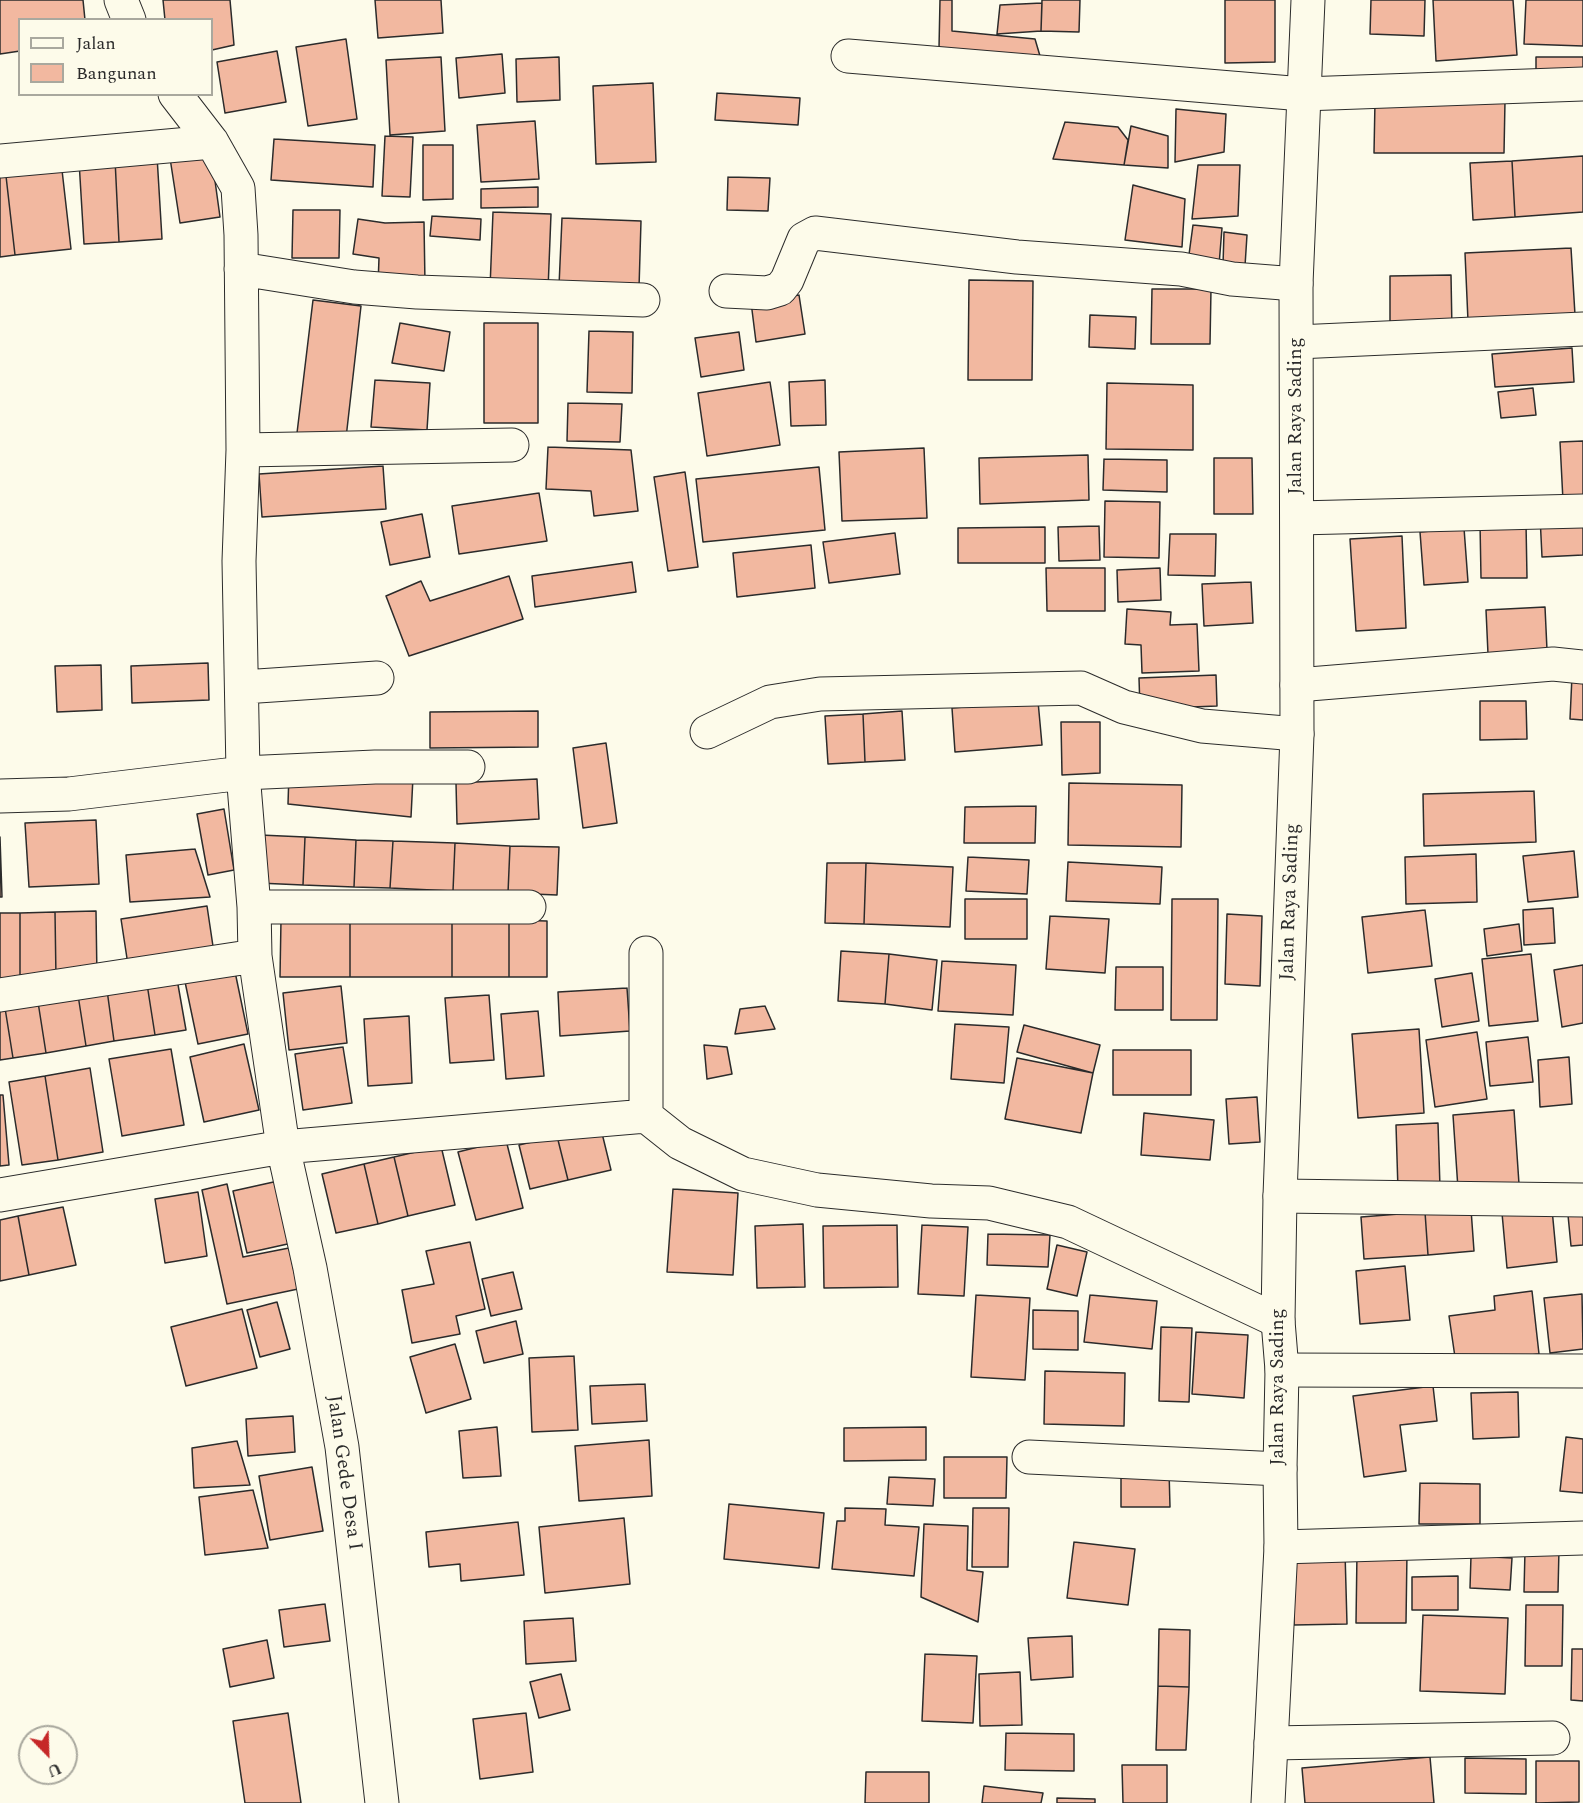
<!DOCTYPE html>
<style>
body{margin:0}
#map{position:relative;width:1583px;height:1803px;overflow:hidden;background:#fdfbea;font-family:Spectral,serif}
canvas{display:block}
.legend{position:absolute;left:18px;top:18px;width:195px;height:78px;box-sizing:border-box;background:#fdfbea;border:2px solid #a9a89e;margin:0;padding:8px 10px;list-style:none;font-size:18px;color:#2b2b2b}
.legend li{display:flex;align-items:center;gap:12px;height:30px}
.legend b{width:30px;border:2px solid #a9a89e}
.north{position:absolute;left:18px;top:1725px;width:60px;height:60px;box-sizing:border-box;background:#fdfbea;border:2px solid #a9a89e;border-radius:50%;rotate:157deg;font-size:16px;font-weight:700;line-height:24px;text-align:center;color:#2b2b2b}
.north::after{content:'';display:block;margin:auto;width:21px;height:27px;background:#c62828;clip-path:polygon(50% 0,100% 100%,50% 72%,0 100%)}
</style>
<div id="map">
<canvas width="1583" height="1803"></canvas>
<ul class="legend">
<li><b style="height:8px;background:#fdfbea"></b>Jalan</li>
<li><b style="height:16px;background:#f2b8a0"></b>Bangunan</li>
</ul>
<div class="north">U</div>
</div>
<script>
const ctx = document.querySelector('canvas').getContext('2d');
ctx.lineJoin = 'round';
function paint(path, color) { ctx.fillStyle = color; ctx.fill(path, 'evenodd'); }
const poly = rows => new Path2D(rows.map(r => 'M' + r).join(''));
function strokePath(path, color, width, dash) { ctx.strokeStyle = color; ctx.lineWidth = width; ctx.lineCap = dash ? 'butt' : 'round'; ctx.setLineDash(dash || []); ctx.stroke(path); }
function drawText(font, color, halo, rows, align = 'center') {
  ctx.font = font + ' Spectral,serif'; ctx.lineWidth = 4.5; ctx.setLineDash([]); ctx.textBaseline = 'middle'; ctx.strokeStyle = halo; ctx.fillStyle = color; for (const [text, x, y, turn = 0] of rows) {
    ctx.save(); ctx.translate(x, y); ctx.rotate((+turn || 0) * Math.PI / 180); ctx.textAlign = isNaN(turn) ? turn : align; if (halo) ctx.strokeText(text, 0, 0); ctx.fillText(text, 0, 0); ctx.restore();
  }
}
const building = poly([
 [0,0,83,0,85,20,20,20,20,51,0,54,0,0],
 [163,0,230,0,234,45,212,50,212,20,165,20,163,0],
 [375,0,441,0,443,33,378,38,375,0],
 [940,0,952,0,952,31,1035,39,1040,56,939,48,940,0],
 [1042,0,1080,0,1079,32,1041,31,1042,0],
 [1225,0,1275,0,1275,62,1225,63,1225,0],
 [1371,0,1425,0,1424,36,1370,34,1371,0],
 [1433,0,1513,0,1517,55,1436,61,1433,0],
 [1526,0,1583,0,1583,46,1524,44,1526,0],
 [1042,3,1041,31,997,34,1000,5,1042,3],
 [346,39,357,119,308,126,296,47,346,39],
 [277,51,286,102,225,113,217,62,277,51],
 [502,54,505,93,459,98,456,58,502,54],
 [441,57,445,131,390,135,386,60,441,57],
 [559,57,560,100,517,102,516,59,559,57],
 [1536,57,1583,57,1583,83,1536,84,1536,57],
 [653,83,656,162,596,164,593,86,653,83],
 [717,93,800,98,798,125,715,120,717,93],
 [1375,101,1505,101,1504,153,1374,153,1375,101],
 [1176,109,1226,114,1224,152,1175,162,1176,109],
 [535,121,539,179,481,182,477,125,535,121],
 [1065,122,1118,127,1128,140,1124,165,1053,159,1065,122],
 [1131,126,1168,136,1168,168,1124,165,1131,126],
 [385,136,413,137,410,197,382,196,385,136],
 [274,139,375,145,373,187,271,180,274,139],
 [423,145,453,145,453,199,423,200,423,145],
 [211,152,220,217,180,223,170,158,211,152],
 [157,156,162,239,119,242,115,159,157,156],
 [1583,156,1583,212,1515,217,1512,161,1583,156],
 [115,159,119,242,84,244,79,161,115,159],
 [1512,161,1515,217,1473,220,1470,163,1512,161],
 [1198,165,1240,165,1238,216,1192,219,1198,165],
 [62,170,71,249,15,255,6,176,62,170],
 [6,176,15,255,0,257,0,177,6,176],
 [728,177,770,178,768,211,727,210,728,177],
 [1133,185,1185,199,1182,247,1125,240,1133,185],
 [538,187,538,207,481,208,481,189,538,187],
 [293,210,340,210,339,258,292,258,293,210],
 [493,212,551,214,548,290,490,288,493,212],
 [432,216,481,219,480,240,430,236,432,216],
 [562,218,641,221,639,288,559,286,562,218],
 [358,219,385,223,424,222,425,284,378,285,379,258,353,254,358,219],
 [1193,225,1222,228,1219,265,1188,262,1193,225],
 [1224,232,1247,235,1245,266,1223,265,1224,232],
 [1571,248,1575,315,1468,321,1465,253,1571,248],
 [1451,275,1452,331,1390,332,1390,276,1451,275],
 [969,280,1033,281,1032,380,968,380,969,280],
 [1152,289,1211,289,1210,344,1151,344,1152,289],
 [799,295,805,334,756,342,751,302,799,295],
 [313,300,361,306,346,438,297,433,313,300],
 [1090,315,1136,317,1135,349,1089,347,1090,315],
 [400,323,450,332,444,371,392,363,400,323],
 [484,323,538,323,538,423,484,423,484,323],
 [589,331,633,332,632,393,587,392,589,331],
 [739,332,744,370,701,377,695,338,739,332],
 [1572,348,1574,382,1495,387,1492,354,1572,348],
 [375,380,430,383,427,430,371,427,375,380],
 [825,380,826,425,791,426,789,382,825,380],
 [770,382,780,445,707,456,698,393,770,382],
 [1107,383,1193,385,1193,450,1106,449,1107,383],
 [1533,388,1536,415,1501,418,1498,392,1533,388],
 [568,403,622,404,620,442,567,441,568,403],
 [1583,441,1583,500,1563,501,1560,442,1583,441],
 [548,447,631,450,638,511,594,516,591,491,546,489,548,447],
 [924,448,927,518,842,521,839,452,924,448],
 [1088,455,1089,500,980,504,979,458,1088,455],
 [1214,458,1252,458,1253,514,1214,514,1214,458],
 [1104,459,1167,460,1167,492,1103,490,1104,459],
 [383,466,386,509,262,517,259,474,383,466],
 [819,467,825,530,703,542,696,479,819,467],
 [685,472,698,567,668,571,654,477,685,472],
 [539,493,547,541,459,554,452,506,539,493],
 [1105,501,1160,502,1159,558,1104,557,1105,501],
 [422,514,430,557,390,565,381,522,422,514],
 [1583,514,1583,555,1542,557,1540,516,1583,514],
 [1480,523,1526,523,1527,578,1481,578,1480,523],
 [1099,526,1100,560,1059,561,1058,527,1099,526],
 [1045,527,1045,563,958,563,958,528,1045,527],
 [1464,528,1468,582,1424,585,1420,532,1464,528],
 [895,533,900,574,829,583,823,542,895,533],
 [1170,534,1216,534,1215,576,1168,575,1170,534],
 [1402,536,1406,628,1356,631,1350,539,1402,536],
 [811,545,815,588,737,597,733,553,811,545],
 [632,562,636,592,535,607,532,576,632,562],
 [1046,568,1105,568,1105,611,1047,611,1046,568],
 [1160,568,1161,600,1118,602,1117,570,1160,568],
 [509,576,523,619,409,656,386,596,421,581,430,601,509,576],
 [1251,582,1253,623,1204,626,1202,584,1251,582],
 [1545,607,1547,650,1488,654,1486,610,1545,607],
 [1127,609,1171,612,1170,625,1197,624,1199,671,1142,673,1141,645,1125,644,1127,609],
 [208,663,209,700,132,703,131,666,208,663],
 [101,665,102,710,57,712,55,666,101,665],
 [1216,675,1217,706,1140,709,1139,678,1216,675],
 [1572,676,1583,677,1583,720,1570,719,1572,676],
 [1038,701,1042,745,955,752,952,708,1038,701],
 [1480,701,1526,701,1527,739,1480,740,1480,701],
 [538,711,538,747,430,748,430,712,538,711],
 [902,711,905,760,865,762,863,714,902,711],
 [863,714,865,762,828,764,825,716,863,714],
 [1061,722,1100,722,1100,773,1062,775,1061,722],
 [606,743,617,823,583,828,573,748,606,743],
 [289,773,413,777,411,817,288,804,289,773],
 [537,779,539,819,457,824,456,783,537,779],
 [1069,783,1182,785,1181,847,1068,845,1069,783],
 [1534,791,1536,842,1424,846,1423,794,1534,791],
 [1036,806,1035,843,964,843,965,807,1036,806],
 [224,809,234,870,208,875,197,814,224,809],
 [96,820,99,884,29,887,25,823,96,820],
 [260,835,305,837,303,885,258,883,260,835],
 [0,837,2,897,0,897,0,837],
 [305,837,356,840,354,887,303,885,305,837],
 [356,840,393,841,390,888,354,887,356,840],
 [393,841,455,843,453,891,390,888,393,841],
 [455,843,510,846,508,893,453,891,455,843],
 [510,846,559,847,557,895,508,893,510,846],
 [195,849,210,897,130,902,126,855,195,849],
 [1574,851,1578,897,1528,902,1523,856,1574,851],
 [1476,854,1477,902,1406,904,1405,857,1476,854],
 [968,857,1029,860,1027,894,966,891,968,857],
 [1068,862,1162,867,1160,904,1066,901,1068,862],
 [827,863,866,863,864,924,825,923,827,863],
 [866,863,953,867,950,927,864,924,866,863],
 [965,899,1027,899,1027,939,965,939,965,899],
 [1172,899,1218,899,1217,1020,1171,1020,1172,899],
 [207,906,214,953,128,965,121,919,207,906],
 [1553,908,1555,943,1524,945,1523,910,1553,908],
 [1425,910,1432,966,1368,973,1362,917,1425,910],
 [96,911,97,978,56,979,55,912,96,911],
 [55,912,56,979,20,979,20,913,55,912],
 [0,913,20,913,20,979,0,979,0,913],
 [1227,914,1262,916,1260,986,1225,984,1227,914],
 [1050,916,1109,919,1105,973,1046,969,1050,916],
 [281,920,350,920,350,977,280,977,281,920],
 [350,920,452,920,452,977,350,977,350,920],
 [452,920,509,920,509,977,452,977,452,920],
 [509,920,547,921,547,977,509,977,509,920],
 [1519,924,1522,951,1487,956,1484,929,1519,924],
 [841,951,889,954,885,1004,838,1001,841,951],
 [889,954,937,960,932,1010,885,1004,889,954],
 [1531,954,1538,1021,1489,1026,1482,959,1531,954],
 [942,961,1016,965,1013,1015,938,1011,942,961],
 [1583,965,1583,1023,1562,1027,1554,970,1583,965],
 [234,967,248,1034,198,1044,184,977,234,967],
 [1116,967,1163,967,1163,1010,1115,1010,1116,967],
 [1472,973,1479,1021,1442,1027,1435,979,1472,973],
 [177,979,186,1030,155,1035,147,984,177,979],
 [147,984,155,1035,114,1041,107,990,147,984],
 [341,986,347,1043,289,1050,283,993,341,986],
 [627,988,630,1031,560,1036,558,992,627,988],
 [107,990,114,1041,86,1046,78,995,107,990],
 [78,995,86,1046,46,1053,38,1002,78,995],
 [489,995,494,1060,450,1063,445,998,489,995],
 [38,1002,46,1053,13,1058,5,1008,38,1002],
 [765,1006,775,1029,735,1034,740,1009,765,1006],
 [5,1008,13,1058,0,1060,0,1009,5,1008],
 [538,1011,544,1076,506,1079,501,1014,538,1011],
 [409,1016,412,1083,368,1086,364,1019,409,1016],
 [955,1024,1009,1027,1004,1083,951,1079,955,1024],
 [1024,1025,1100,1045,1093,1073,1017,1052,1024,1025],
 [1419,1029,1424,1113,1358,1118,1352,1034,1419,1029],
 [1477,1032,1487,1099,1435,1107,1426,1040,1477,1032],
 [1528,1037,1533,1082,1490,1086,1486,1042,1528,1037],
 [244,1044,259,1110,204,1122,190,1057,244,1044],
 [704,1045,727,1047,732,1074,707,1079,704,1045],
 [343,1047,352,1103,303,1110,295,1054,343,1047],
 [171,1049,184,1125,122,1136,109,1059,171,1049],
 [1113,1050,1191,1050,1191,1095,1113,1095,1113,1050],
 [1569,1057,1572,1104,1540,1107,1538,1060,1569,1057],
 [1017,1058,1093,1073,1081,1133,1005,1119,1017,1058],
 [90,1068,103,1152,58,1160,45,1076,90,1068],
 [45,1076,58,1160,22,1165,9,1082,45,1076],
 [0,1095,3,1095,9,1165,0,1166,0,1095],
 [1257,1097,1260,1142,1229,1144,1226,1099,1257,1097],
 [1514,1110,1519,1184,1458,1189,1453,1115,1514,1110],
 [1144,1113,1214,1120,1210,1160,1141,1155,1144,1113],
 [1438,1123,1440,1188,1398,1190,1396,1125,1438,1123],
 [600,1125,611,1170,568,1180,557,1136,600,1125],
 [557,1136,568,1180,530,1189,519,1145,557,1136],
 [506,1140,523,1208,476,1220,458,1152,506,1140],
 [441,1146,455,1205,408,1216,394,1157,441,1146],
 [394,1157,408,1216,378,1224,364,1164,394,1157],
 [364,1164,378,1224,336,1233,322,1174,364,1164],
 [278,1181,292,1243,247,1253,233,1191,278,1181],
 [227,1184,243,1257,289,1248,298,1289,227,1304,202,1190,227,1184],
 [673,1189,738,1193,733,1275,667,1272,673,1189],
 [198,1192,207,1256,165,1263,155,1199,198,1192],
 [63,1207,76,1265,29,1275,18,1216,63,1207],
 [1471,1209,1474,1251,1428,1255,1425,1212,1471,1209],
 [1552,1209,1557,1262,1507,1268,1502,1213,1552,1209],
 [1425,1212,1428,1255,1364,1259,1361,1217,1425,1212],
 [1583,1213,1583,1245,1571,1246,1568,1215,1583,1213],
 [18,1216,29,1275,0,1281,0,1220,18,1216],
 [803,1224,805,1287,757,1288,755,1226,803,1224],
 [897,1225,898,1287,824,1288,823,1226,897,1225],
 [922,1225,968,1227,964,1296,918,1294,922,1225],
 [988,1234,1050,1235,1048,1267,987,1265,988,1234],
 [470,1242,485,1309,456,1316,460,1334,412,1343,402,1290,434,1284,426,1251,470,1242],
 [1057,1245,1087,1252,1077,1296,1047,1289,1057,1245],
 [1405,1266,1410,1320,1360,1324,1356,1271,1405,1266],
 [513,1272,522,1309,491,1316,482,1279,513,1272],
 [1532,1291,1539,1354,1456,1364,1449,1316,1495,1310,1494,1296,1532,1291],
 [1582,1294,1583,1349,1550,1353,1544,1298,1582,1294],
 [976,1295,1030,1298,1025,1380,971,1377,976,1295],
 [1090,1295,1157,1301,1152,1349,1084,1342,1090,1295],
 [277,1302,290,1349,260,1357,247,1310,277,1302],
 [242,1309,257,1368,186,1386,171,1327,242,1309],
 [1033,1310,1078,1311,1078,1350,1033,1349,1033,1310],
 [516,1321,523,1354,484,1363,476,1331,516,1321],
 [1161,1327,1192,1328,1189,1402,1159,1401,1161,1327],
 [1196,1332,1248,1335,1244,1398,1192,1394,1196,1332],
 [455,1344,471,1399,426,1413,410,1357,455,1344],
 [574,1356,578,1430,532,1432,529,1358,574,1356],
 [1045,1371,1125,1373,1124,1426,1044,1424,1045,1371],
 [645,1384,647,1421,592,1424,590,1386,645,1384],
 [1433,1386,1437,1421,1400,1425,1406,1471,1364,1477,1353,1396,1433,1386],
 [1518,1392,1519,1437,1473,1439,1471,1393,1518,1392],
 [293,1416,295,1452,248,1456,246,1419,293,1416],
 [497,1427,501,1476,463,1478,459,1431,497,1427],
 [926,1427,926,1460,844,1461,844,1428,926,1427],
 [1566,1437,1583,1439,1583,1493,1560,1491,1566,1437],
 [649,1440,652,1496,579,1501,575,1446,649,1440],
 [237,1441,250,1485,194,1488,192,1448,237,1441],
 [944,1457,1007,1457,1006,1498,944,1498,944,1457],
 [312,1467,323,1531,270,1540,259,1476,312,1467],
 [1169,1470,1170,1507,1121,1507,1121,1471,1169,1470],
 [889,1477,935,1479,933,1506,887,1504,889,1477],
 [1420,1483,1480,1484,1480,1524,1419,1524,1420,1483],
 [253,1490,268,1548,205,1555,199,1497,253,1490],
 [729,1504,824,1513,819,1568,724,1559,729,1504],
 [845,1508,886,1509,885,1525,919,1527,914,1576,832,1569,837,1521,845,1521,845,1508],
 [973,1508,1009,1508,1008,1567,972,1567,973,1508],
 [624,1518,630,1584,545,1593,539,1527,624,1518],
 [518,1522,524,1575,461,1581,460,1564,429,1567,426,1532,518,1522],
 [924,1524,968,1526,967,1570,983,1572,978,1622,921,1597,924,1524],
 [1074,1542,1135,1549,1128,1605,1067,1598,1074,1542],
 [1559,1549,1558,1592,1524,1592,1525,1550,1559,1549],
 [1293,1552,1345,1552,1347,1624,1294,1625,1293,1552],
 [1357,1552,1407,1552,1406,1623,1356,1623,1357,1552],
 [1471,1556,1512,1558,1510,1590,1470,1588,1471,1556],
 [1458,1576,1458,1610,1412,1610,1412,1577,1458,1576],
 [325,1604,330,1641,284,1647,279,1610,325,1604],
 [1526,1605,1563,1605,1562,1666,1525,1666,1526,1605],
 [1423,1615,1508,1618,1505,1694,1420,1691,1423,1615],
 [573,1618,576,1661,526,1664,524,1621,573,1618],
 [1159,1629,1190,1630,1189,1687,1158,1686,1159,1629],
 [1072,1636,1073,1677,1031,1680,1028,1638,1072,1636],
 [267,1640,274,1678,230,1687,223,1649,267,1640],
 [1572,1649,1583,1649,1583,1701,1571,1700,1572,1649],
 [925,1654,977,1656,973,1723,922,1721,925,1654],
 [1020,1672,1022,1725,980,1726,979,1674,1020,1672],
 [561,1674,570,1710,539,1718,530,1682,561,1674],
 [1158,1686,1189,1687,1186,1750,1156,1750,1158,1686],
 [288,1713,301,1803,245,1803,233,1721,288,1713],
 [526,1713,533,1772,480,1779,473,1719,526,1713],
 [1006,1733,1074,1734,1074,1771,1005,1770,1006,1733],
 [1430,1757,1434,1803,1305,1803,1302,1768,1430,1757],
 [1465,1758,1526,1759,1526,1794,1465,1793,1465,1758],
 [1536,1761,1579,1761,1579,1802,1536,1803,1536,1761],
 [1122,1765,1167,1765,1167,1803,1123,1803,1122,1765],
 [866,1772,929,1772,929,1803,865,1803,866,1772],
 [984,1786,1043,1793,1041,1803,982,1803,984,1786],
 [1057,1798,1095,1799,1095,1803,1057,1803,1057,1798]
]);
paint(building, '#f2b8a0');
strokePath(building, '#2b2b2b', 1.5);
const minor = poly([
 [121,0,129,20],
 [848,56,1303,94,1583,84],
 [175,94,212,142,238,188,241,235,243,450,239,561,243,773,254,907,255,956,283,1147,310,1268,342,1447,382,1803],
 [0,161,212,142],
 [241,269,354,287,417,292,643,300],
 [726,291,767,293,780,289,787,280,804,239,815,233,1017,257,1181,269,1232,279,1296,284],
 [1297,342,1583,329],
 [243,450,512,445],
 [1298,518,1583,511],
 [1297,685,1553,664,1583,667],
 [243,687,377,678],
 [707,732,770,702,820,694,1081,688,1124,707,1202,726,1297,734],
 [0,796,69,794,243,773,375,767,468,767],
 [254,907,529,907],
 [0,995,255,956],
 [646,1116,646,953],
 [0,1195,283,1147,646,1116,680,1143,743,1174,817,1190,931,1201,989,1203,1068,1222,1278,1321],
 [1280,1196,1583,1200],
 [1282,1370,1583,1371],
 [1029,1457,1280,1469],
 [1281,1547,1583,1538],
 [1271,1743,1553,1738]
]);
const tertiary = poly([
 [1268,1803,1281,1547,1280,1469,1282,1370,1278,1321,1280,1196,1297,734,1296,284,1308,0]
]);
strokePath(minor, '#2b2b2b', 35);
strokePath(tertiary, '#2b2b2b', 35);
strokePath(minor, '#fdfbea', 33);
strokePath(tertiary, '#fdfbea', 33);
drawText('20px', '#2b2b2b', '#fdfbea', [
 ["Jalan Raya Sading",1297,416,-90],
 ["Jalan Raya Sading",1291,902,-88],
 ["Jalan Raya Sading",1279,1387,-90],
 ["Jalan Gede Desa I",343,1473,82]
]);
</script>
